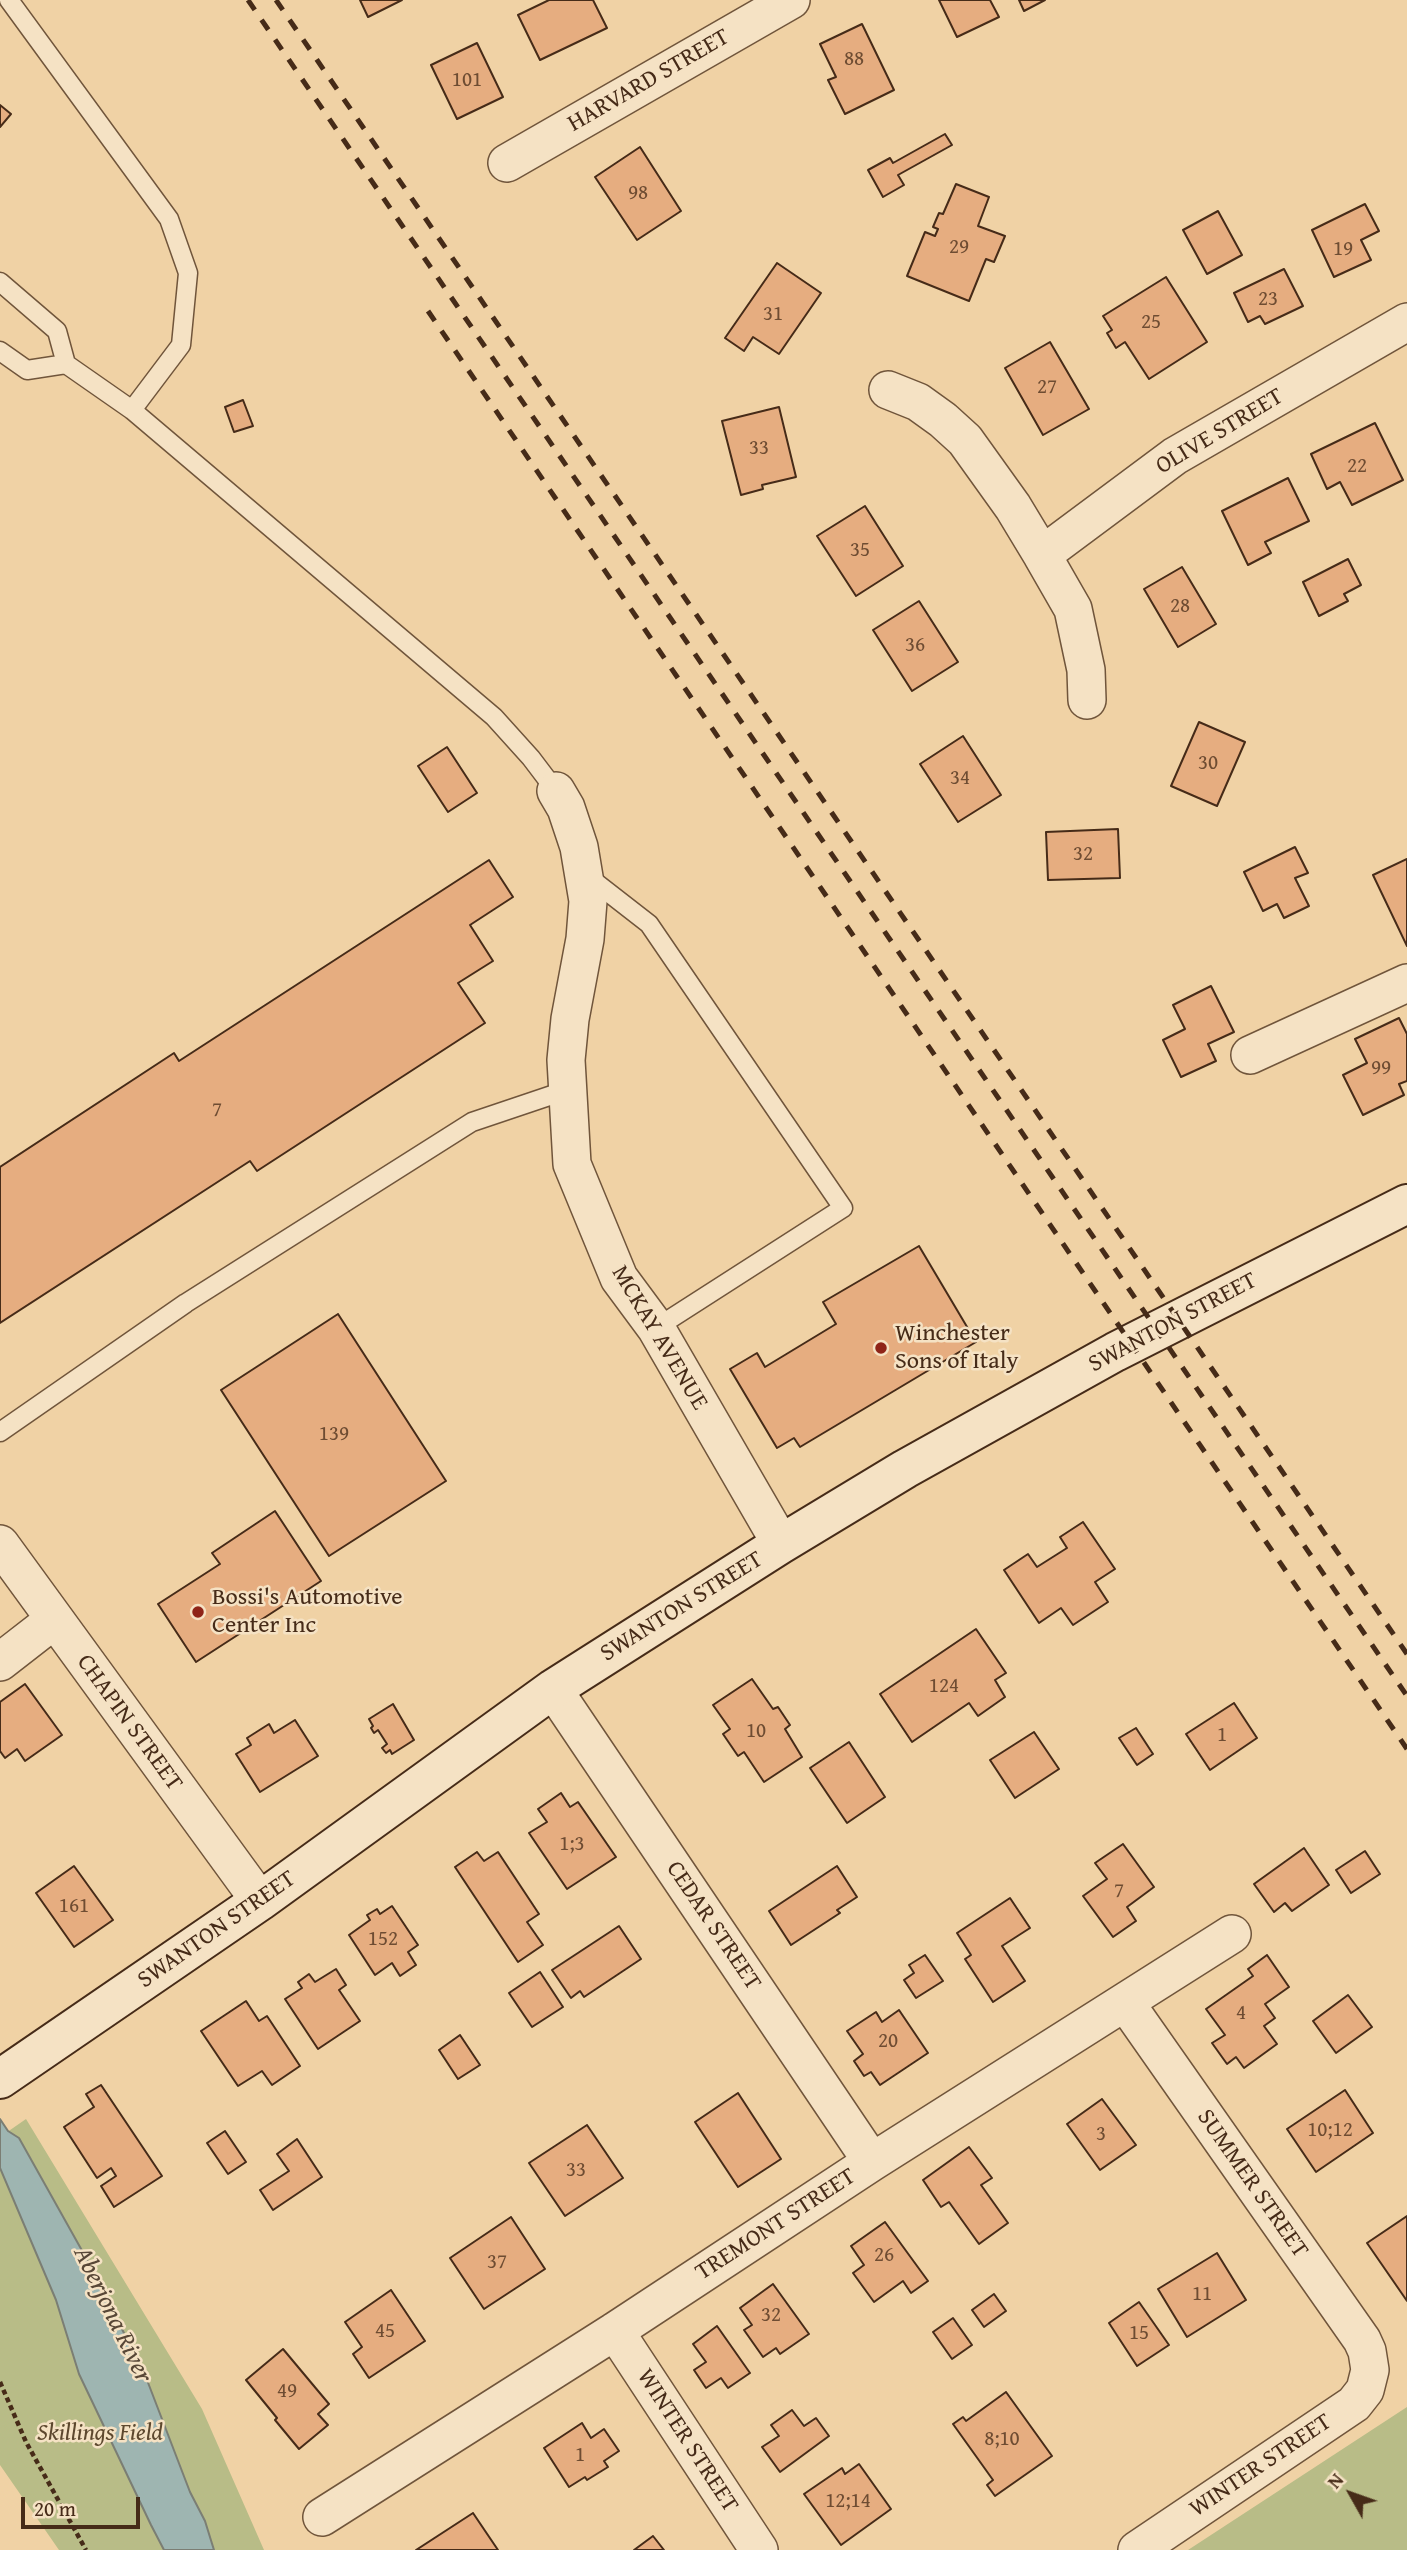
<!DOCTYPE html>
<style>
body{margin:0}
#map{position:relative;width:1407px;height:2550px;overflow:hidden;background:#f0d2a5;font-family:"Gentium Book Plus",serif}
canvas{display:block}
.north{position:absolute;left:1316px;top:2459px;width:70px;height:70px;-webkit-text-stroke:5px #f5e2c4;paint-order:stroke;rotate:310deg;font-size:19px;font-weight:700;line-height:28px;text-align:center;color:#462b18}
.north::after{content:'';display:block;margin:auto;width:24px;height:32px;background:#462b18;clip-path:polygon(50% 0,100% 100%,50% 72%,0 100%)}
.scale{position:absolute;left:21px;top:2497px;width:119px;height:32px;box-sizing:border-box;border:4px solid #462b18;border-top:0;padding-left:9px;font-size:21px;line-height:24px;white-space:nowrap;color:#462b18;-webkit-text-stroke:5px #f5e2c4;paint-order:stroke}
</style>
<div id="map">
<canvas width="1407" height="2550"></canvas>
<div class="north">N</div>
<div class="scale">20 m</div>
</div>
<script>
const ctx = document.querySelector('canvas').getContext('2d');
ctx.lineJoin = 'round';
function paint(path, color) { ctx.fillStyle = color; ctx.fill(path, 'evenodd'); }
const poly = rows => new Path2D(rows.map(r => 'M' + r).join(''));
function strokePath(path, color, width, dash) { ctx.strokeStyle = color; ctx.lineWidth = width; ctx.lineCap = dash ? 'butt' : 'round'; ctx.setLineDash(dash || []); ctx.stroke(path); }
function drawText(font, color, halo, rows, align = 'center') {
  ctx.font = font + ' "Gentium Book Plus",serif'; ctx.lineWidth = 5; ctx.setLineDash([]); ctx.textBaseline = 'middle'; ctx.strokeStyle = halo; ctx.fillStyle = color; for (const [text, x, y, turn = 0] of rows) {
    ctx.save(); ctx.translate(x, y); ctx.rotate((+turn || 0) * Math.PI / 180); ctx.textAlign = isNaN(turn) ? turn : align; if (halo) ctx.strokeText(text, 0, 0); ctx.fillText(text, 0, 0); ctx.restore();
  }
}
paint(poly([
 [26,2119,202,2409,264,2550,59,2550,0,2465,0,2137],
 [1407,2407,1407,2550,1188,2550]
]), '#b8bc87');
const water = poly([
 [0,2119,8,2131,19,2138,94,2272,147,2380,190,2492,205,2521,214,2550,164,2550,151,2525,79,2374,56,2300,0,2168,0,2119]
]);
paint(water, '#9eb5b1');
strokePath(water, '#7b7e74', 2);
const building = poly([
 [360,0,402,0,368,17,360,0],
 [549,0,593,0,607,28,540,60,518,15,549,0],
 [939,0,990,0,999,17,957,37,939,0],
 [1019,0,1045,0,1024,11,1019,0],
 [862,24,894,90,845,114,828,80,836,77,820,44,862,24],
 [477,43,503,97,457,119,431,65,477,43],
 [0,105,11,114,0,127,0,105],
 [945,134,952,145,898,175,904,185,883,197,868,170,890,158,893,163,945,134],
 [640,147,681,211,637,240,595,177,640,147],
 [956,184,989,197,978,226,1005,236,994,262,986,259,969,301,907,276,925,232,935,236,938,229,933,227,939,213,943,214,956,184],
 [1365,204,1379,231,1361,240,1371,260,1334,277,1312,230,1365,204],
 [1218,211,1242,255,1207,274,1183,230,1218,211],
 [777,263,821,293,779,354,753,337,744,351,725,338,777,263],
 [1284,269,1303,306,1265,324,1260,316,1248,322,1234,293,1284,269],
 [1166,277,1207,342,1149,379,1125,342,1116,348,1107,333,1112,330,1103,316,1166,277],
 [1050,342,1089,409,1043,435,1005,368,1050,342],
 [243,400,253,426,234,432,225,407,243,400],
 [779,407,796,477,762,485,763,489,741,495,722,421,779,407],
 [1375,423,1403,480,1352,505,1340,482,1327,489,1311,454,1375,423],
 [1288,478,1309,521,1265,542,1271,553,1248,565,1222,511,1288,478],
 [865,506,903,566,856,596,817,536,865,506],
 [1348,559,1361,585,1344,594,1348,601,1319,616,1303,582,1348,559],
 [1182,567,1216,624,1178,647,1144,589,1182,567],
 [919,601,958,662,912,691,873,630,919,601],
 [1199,722,1245,742,1217,806,1171,786,1199,722],
 [963,736,1001,795,958,822,920,764,963,736],
 [447,747,477,793,448,812,418,766,447,747],
 [1118,829,1120,878,1048,880,1046,832,1118,829],
 [1295,847,1308,873,1295,878,1309,906,1284,918,1277,904,1263,911,1244,872,1295,847],
 [1407,859,1407,946,1373,875,1407,859],
 [489,860,513,897,470,925,493,961,458,983,485,1023,257,1171,250,1161,0,1323,0,1167,174,1053,179,1061,489,860],
 [1211,986,1234,1032,1208,1044,1216,1061,1181,1077,1163,1040,1185,1029,1173,1005,1211,986],
 [1399,1018,1407,1034,1407,1081,1399,1084,1404,1095,1363,1115,1343,1075,1367,1063,1355,1039,1399,1018],
 [919,1246,976,1342,800,1447,794,1438,777,1448,730,1369,757,1353,765,1367,836,1324,823,1302,919,1246],
 [338,1314,446,1481,329,1556,221,1390,338,1314],
 [275,1511,321,1581,196,1662,158,1604,220,1564,212,1553,275,1511],
 [1083,1522,1115,1569,1095,1582,1108,1602,1073,1625,1061,1608,1039,1623,1004,1570,1028,1554,1037,1567,1067,1548,1060,1537,1083,1522],
 [976,1629,1006,1673,995,1680,1005,1697,978,1716,969,1703,912,1742,880,1694,976,1629],
 [752,1679,773,1709,778,1707,790,1725,785,1729,802,1757,764,1782,744,1752,738,1756,723,1734,730,1729,713,1705,752,1679],
 [25,1684,62,1735,25,1761,17,1749,5,1758,0,1751,0,1702,25,1684],
 [1234,1703,1257,1738,1210,1770,1186,1734,1234,1703],
 [393,1704,414,1740,392,1754,390,1750,386,1753,382,1748,387,1744,378,1730,374,1733,371,1728,373,1726,369,1719,393,1704],
 [295,1720,318,1756,260,1792,236,1754,251,1745,247,1738,269,1724,274,1733,295,1720],
 [1136,1728,1153,1754,1137,1765,1119,1738,1136,1728],
 [1034,1732,1059,1769,1015,1798,990,1760,1034,1732],
 [849,1742,885,1797,847,1823,810,1768,849,1742],
 [561,1793,570,1807,578,1802,616,1857,567,1889,529,1833,547,1822,538,1809,561,1793],
 [1123,1844,1154,1887,1127,1907,1136,1921,1113,1937,1083,1896,1107,1879,1095,1863,1123,1844],
 [1304,1848,1329,1885,1292,1911,1285,1903,1274,1912,1254,1884,1304,1848],
 [1365,1851,1380,1874,1351,1893,1336,1870,1365,1851],
 [477,1852,484,1861,498,1852,539,1914,527,1922,543,1945,518,1962,455,1867,477,1852],
 [74,1866,113,1920,74,1947,36,1893,74,1866],
 [837,1866,857,1897,837,1910,840,1913,791,1945,769,1911,837,1866],
 [1010,1898,1030,1928,1002,1946,1025,1981,993,2002,965,1959,971,1955,957,1933,1010,1898],
 [392,1906,418,1945,408,1952,416,1965,400,1976,392,1963,375,1975,349,1935,370,1920,367,1915,377,1909,380,1914,392,1906],
 [619,1926,641,1959,584,1997,580,1991,571,1998,552,1970,619,1926],
 [925,1955,943,1981,916,1998,904,1980,914,1973,909,1965,925,1955],
 [1267,1955,1289,1987,1265,2004,1275,2018,1264,2026,1277,2044,1244,2068,1236,2057,1227,2064,1212,2043,1225,2035,1206,2009,1253,1976,1248,1969,1267,1955],
 [336,1969,346,1985,339,1990,360,2021,318,2049,285,1999,302,1988,298,1982,309,1974,315,1982,336,1969],
 [540,1972,563,2007,532,2027,509,1993,540,1972],
 [1348,1995,1372,2027,1336,2053,1313,2021,1348,1995],
 [246,2001,259,2021,267,2016,300,2066,272,2085,262,2071,238,2086,201,2031,246,2001],
 [899,2010,928,2053,880,2085,871,2072,864,2076,854,2061,863,2054,847,2031,876,2012,882,2022,899,2010],
 [460,2035,480,2065,458,2079,439,2050,460,2035],
 [101,2085,162,2176,114,2207,101,2186,116,2176,111,2168,97,2178,64,2127,94,2107,86,2094,101,2085],
 [1345,2090,1373,2133,1316,2172,1287,2129,1345,2090],
 [738,2093,781,2159,738,2187,695,2122,738,2093],
 [1102,2099,1136,2145,1100,2170,1067,2124,1102,2099],
 [587,2125,623,2178,565,2216,529,2163,587,2125],
 [225,2131,246,2162,228,2174,207,2143,225,2131],
 [297,2139,322,2177,273,2210,260,2190,289,2171,277,2154,297,2139],
 [969,2147,992,2178,981,2185,1008,2223,979,2244,949,2202,941,2207,923,2180,969,2147],
 [1407,2216,1407,2301,1367,2243,1407,2216],
 [511,2217,545,2269,484,2309,450,2258,511,2217],
 [885,2222,928,2281,911,2293,903,2281,874,2302,853,2273,864,2265,851,2246,885,2222],
 [1217,2253,1246,2300,1187,2337,1158,2289,1217,2253],
 [773,2284,809,2334,780,2354,776,2348,763,2357,744,2330,752,2325,740,2308,773,2284],
 [391,2290,425,2341,369,2378,353,2354,362,2347,345,2322,391,2290],
 [994,2294,1006,2311,984,2327,972,2310,994,2294],
 [1139,2302,1169,2345,1137,2366,1109,2323,1139,2302],
 [953,2318,972,2345,952,2359,933,2332,953,2318],
 [717,2326,750,2373,728,2388,721,2378,706,2388,694,2370,706,2362,693,2344,717,2326],
 [283,2349,329,2404,318,2414,328,2425,299,2449,275,2420,277,2418,246,2380,283,2349],
 [1006,2392,1052,2456,995,2496,987,2485,993,2480,953,2424,963,2417,966,2421,1006,2392],
 [792,2410,804,2426,816,2418,829,2436,780,2472,762,2447,779,2436,771,2425,792,2410],
 [582,2423,591,2438,604,2429,619,2451,604,2461,608,2467,587,2480,585,2477,569,2487,544,2448,582,2423],
 [859,2464,891,2509,841,2545,804,2494,842,2468,845,2474,859,2464],
 [473,2513,498,2550,416,2550,473,2513],
 [653,2536,664,2550,634,2550,653,2536]
]);
paint(building, '#e6ad80');
strokePath(building, '#462b18', 2);
const lane = poly([
 [9,0,169,219,188,273,181,345,132,410],
 [0,282,57,331,66,364,132,410,494,717,531,758,556,791],
 [0,351,27,370,66,364],
 [586,875,649,924,843,1208,656,1328],
 [0,1432,186,1303,472,1122,567,1090]
]);
const street = poly([
 [507,163,791,0],
 [888,390,918,402,943,420,965,440,1013,507,1042,555,1175,456,1407,322],
 [1042,555,1073,609,1086,670,1087,700],
 [556,791,566,808,579,847,588,901,585,939,570,1019,566,1060,572,1164,619,1278,656,1328,781,1544],
 [1250,1055,1407,983],
 [0,1544,260,1901],
 [0,1662,54,1620],
 [553,1689,872,2162],
 [1125,2002,1362,2340,1367,2351,1370,2370,1365,2390,1354,2404,1137,2550],
 [615,2331,759,2550],
 [322,2517,615,2331,872,2162,1232,1934]
]);
const secondary = poly([
 [0,2079,260,1901,553,1689,781,1544,905,1469,1115,1352,1407,1204]
]);
strokePath(lane, '#70553b', 21);
strokePath(street, '#70553b', 40);
strokePath(secondary, '#462b18', 42);
strokePath(poly([
 [0,2382,26,2442,86,2550]
]), '#462b18', 4.5, [5, 3.5]);
strokePath(lane, '#f5e2c4', 18);
strokePath(street, '#f5e2c4', 37);
strokePath(secondary, '#f5e2c4', 38);
strokePath(poly([
 [248,0,1407,1696],
 [276,0,1407,1654],
 [428,311,1407,1749]
]), '#462b18', 5, [12, 12]);
for (const [x, y, r, color] of [
 [881,1348,7,"#8f2418"],
 [198,1612,7,"#8f2418"]
]) { const dot = new Path2D(); dot.arc(x, y, r, 0, 2 * Math.PI); ctx.fillStyle = color; ctx.fill(dot); strokePath(dot, '#f5e2c4', 2.5); }
drawText('21px', '#6e4c32', null, [
 ["88",854,60],
 ["101",467,81],
 ["98",638,194],
 ["29",959,248],
 ["19",1343,250],
 ["23",1268,300],
 ["31",773,315],
 ["25",1151,323],
 ["27",1047,388],
 ["33",759,449],
 ["22",1357,467],
 ["35",860,551],
 ["28",1180,607],
 ["36",915,646],
 ["30",1208,764],
 ["34",960,779],
 ["32",1083,855],
 ["99",1381,1069],
 ["7",217,1111],
 ["139",334,1435],
 ["124",944,1687],
 ["10",756,1732],
 ["1",1222,1736],
 ["1;3",572,1845],
 ["7",1119,1892],
 ["161",74,1907],
 ["152",383,1940],
 ["4",1241,2014],
 ["20",888,2042],
 ["10;12",1330,2131],
 ["3",1101,2135],
 ["33",576,2171],
 ["26",884,2256],
 ["37",497,2263],
 ["11",1202,2295],
 ["32",771,2316],
 ["45",385,2332],
 ["15",1139,2334],
 ["49",287,2392],
 ["8;10",1002,2440],
 ["1",580,2456],
 ["12;14",848,2502]
]);
drawText('24px', '#462b18', '#f5e2c4', [
 ["HARVARD STREET",649,81,-30],
 ["OLIVE STREET",1220,432,-31],
 ["SWANTON STREET",1173,1323,-28],
 ["MCKAY AVENUE",659,1338,59],
 ["SWANTON STREET",682,1607,-32],
 ["CHAPIN STREET",129,1723,54],
 ["CEDAR STREET",713,1926,56],
 ["SWANTON STREET",217,1930,-35],
 ["SUMMER STREET",1252,2184,55],
 ["TREMONT STREET",776,2225,-33],
 ["WINTER STREET",687,2441,57],
 ["WINTER STREET",1261,2466,-34]
]);
drawText('24px', '#462b18', '#f5e2c4', [
 ["Winchester",895,1334],
 ["Sons of Italy",895,1362],
 ["Bossi's Automotive",212,1598],
 ["Center Inc",212,1626]
], 'left');
drawText('italic 24px', '#5d482e', '#f5e2c4', [
 ["Skillings Field",100,2434]
]);
drawText('italic 26px', '#584737', '#f5e2c4', [
 ["Aberjona River",112,2315,64]
]);
</script>
